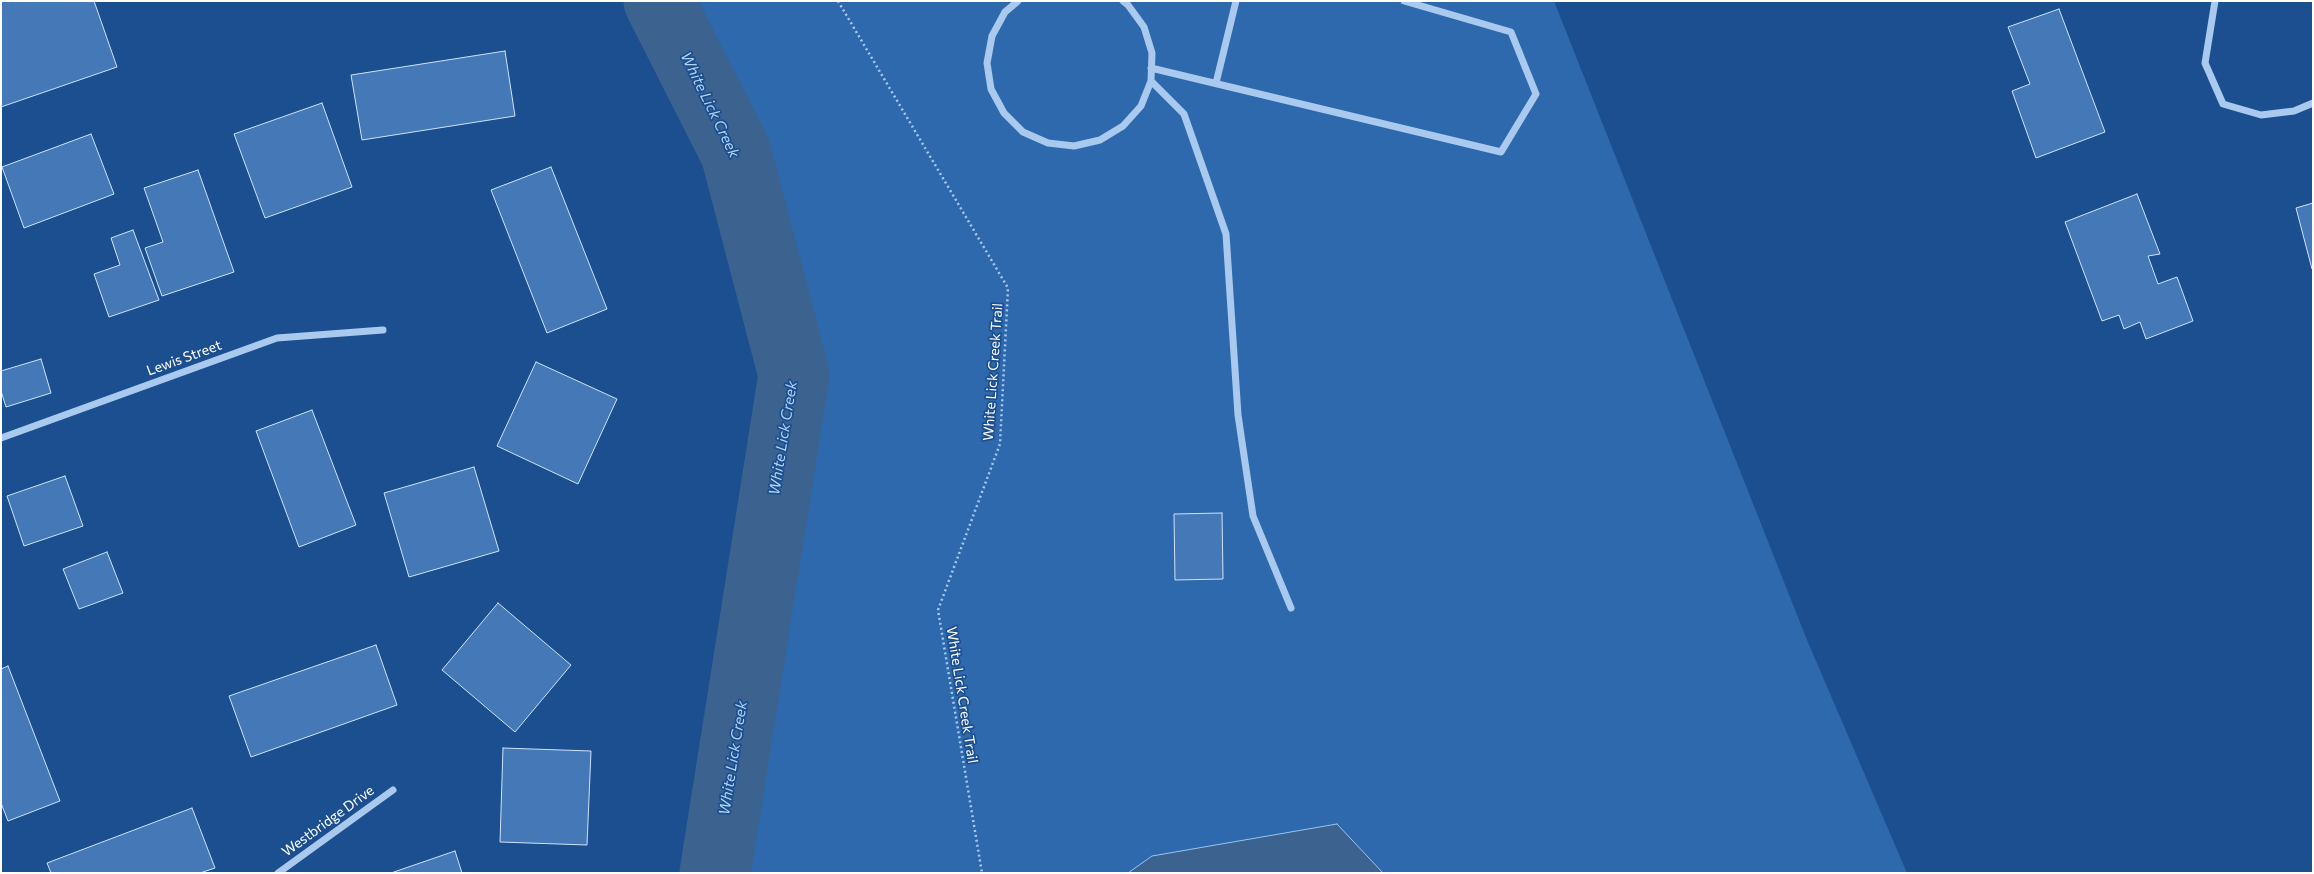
<!DOCTYPE html>
<style>
body{margin:0}
#map{position:relative;width:2314px;height:874px;overflow:hidden;background:#1b4f8f;font-family:Commissioner,sans-serif}
canvas{display:block}
.frame{position:absolute;inset:0;border:2px solid #fff;pointer-events:none}
</style>
<div id="map">
<canvas width="2314" height="874"></canvas>
<div class="frame"></div>
</div>
<script>
const ctx = document.querySelector('canvas').getContext('2d');
ctx.lineJoin = 'round';
function paint(path, color) { ctx.fillStyle = color; ctx.fill(path, 'evenodd'); }
const poly = rows => new Path2D(rows.map(r => 'M' + r).join(''));
function strokePath(path, color, width, dash) { ctx.strokeStyle = color; ctx.lineWidth = width; ctx.lineCap = dash ? 'butt' : 'round'; ctx.setLineDash(dash || []); ctx.stroke(path); }
function drawText(font, color, halo, rows, align = 'center') {
  ctx.font = font + ' Commissioner,sans-serif'; ctx.lineWidth = 3.5; ctx.setLineDash([]); ctx.textBaseline = 'middle'; ctx.strokeStyle = halo; ctx.fillStyle = color; for (const [text, x, y, turn = 0] of rows) {
    ctx.save(); ctx.translate(x, y); ctx.rotate((+turn || 0) * Math.PI / 180); ctx.textAlign = isNaN(turn) ? turn : align; if (halo) ctx.strokeText(text, 0, 0); ctx.fillText(text, 0, 0); ctx.restore();
  }
}
paint(poly([
 [659,1,1554,1,1807,640,1907,873,715,873,794,375,736,153]
]), '#2e69ad');
const water = poly([
 [1337,824,1383,873,1128,873,1152,856,1337,824]
]);
paint(water, '#3c6290');
strokePath(water, '#9cc4f0', 1);
strokePath(poly([
 [659,1,736,153,794,375,715,873]
]), '#3c6290', 71);
const building = poly([
 [1,1,94,1,117,67,1,107,1,1],
 [2059,9,2105,132,2036,158,2012,91,2030,84,2008,27,2059,9],
 [505,51,515,116,362,140,351,75,505,51],
 [322,103,352,187,265,218,234,134,322,103],
 [91,134,114,194,24,228,2,167,91,134],
 [551,167,607,309,547,333,491,190,551,167],
 [198,170,234,272,162,296,145,248,163,242,144,188,198,170],
 [2137,194,2160,254,2148,256,2158,284,2177,277,2193,321,2146,339,2140,322,2124,329,2119,315,2102,321,2065,222,2137,194],
 [2313,203,2313,269,2312,269,2296,208,2313,203],
 [133,230,159,300,109,317,94,274,120,265,111,238,133,230],
 [41,359,51,393,6,407,1,391,1,371,41,359],
 [536,362,617,399,578,484,497,446,536,362],
 [312,410,356,525,299,547,256,431,312,410],
 [474,467,499,551,409,577,384,493,474,467],
 [65,476,83,526,24,546,7,496,65,476],
 [1222,513,1223,579,1175,580,1174,514,1222,513],
 [107,552,123,593,79,609,63,569,107,552],
 [498,603,571,665,515,732,442,670,498,603],
 [376,645,397,705,251,757,229,696,376,645],
 [8,666,60,801,8,821,1,803,1,669,8,666],
 [503,748,591,751,587,845,500,842,503,748],
 [192,808,215,868,200,873,51,873,47,863,192,808],
 [455,851,462,873,391,873,455,851]
]);
paint(building, '#4478b7');
strokePath(building, '#cfe3fa', 1);
strokePath(poly([
 [838,1,1008,288,1000,444,938,610,982,873]
]), '#a9c9ee', 2.5, [2, 3]);
strokePath(poly([
 [1018,1,1005,12,992,36,987,63,991,89,1004,113,1023,132,1048,143,1074,146,1100,140,1123,126,1141,106,1151,81,1152,53,1144,27,1128,5,1123,1],
 [2215,1,2205,63,2223,104,2261,115,2294,111,2313,103],
 [1151,68,1501,152,1536,94,1511,32,1404,1],
 [1151,81,1184,114,1226,234,1238,415,1253,516,1291,608],
 [1216,83,1236,1],
 [1,438,277,338,383,330],
 [278,873,393,790]
]), '#a9c9ee', 7);
drawText('14px', '#fff', '#1b4f8f', [
 ["Lewis Street",184,358,-20],
 ["White Lick Creek Trail",993,372,-86],
 ["White Lick Creek Trail",962,695,81],
 ["Westbridge Drive",328,821,-36]
]);
drawText('italic 15px', '#b5d3f5', '#1b4f8f', [
 ["White Lick Creek",710,105,64],
 ["White Lick Creek",783,438,-81],
 ["White Lick Creek",733,758,-81]
]);
</script>
